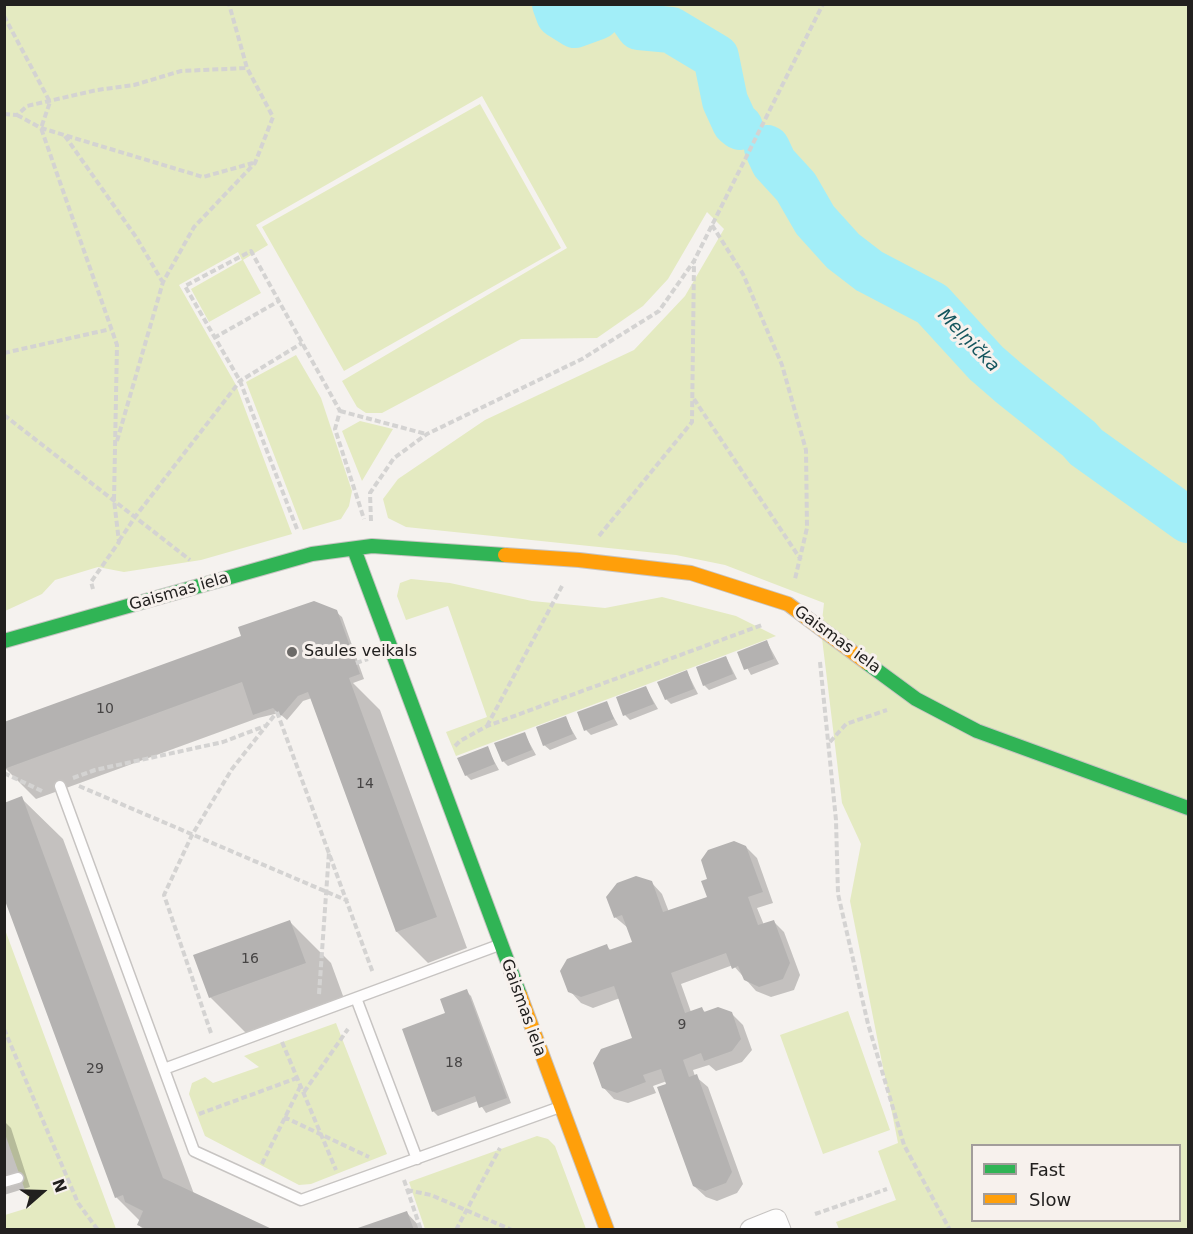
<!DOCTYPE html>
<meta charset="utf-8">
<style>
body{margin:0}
#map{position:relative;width:1193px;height:1234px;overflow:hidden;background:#f5f2ef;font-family:"DejaVu Sans",sans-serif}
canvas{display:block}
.frame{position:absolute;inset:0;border:6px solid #22201f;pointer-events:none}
.legend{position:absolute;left:971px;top:1144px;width:210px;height:78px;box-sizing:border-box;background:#f7f1ed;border:2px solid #a29d9b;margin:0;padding:8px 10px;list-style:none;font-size:18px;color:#22201f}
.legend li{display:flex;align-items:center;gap:12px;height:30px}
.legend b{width:30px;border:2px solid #a29d9b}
.north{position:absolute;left:12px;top:1162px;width:60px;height:60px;-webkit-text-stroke:4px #f7f1ed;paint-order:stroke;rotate:70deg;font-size:16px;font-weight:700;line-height:24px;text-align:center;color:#22201f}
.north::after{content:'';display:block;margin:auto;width:21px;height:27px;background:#22201f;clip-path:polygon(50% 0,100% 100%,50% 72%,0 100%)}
</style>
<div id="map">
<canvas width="1193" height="1234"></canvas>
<div class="frame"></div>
<ul class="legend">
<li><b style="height:8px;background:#30b455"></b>Fast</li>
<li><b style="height:8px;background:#ff9f0a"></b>Slow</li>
</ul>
<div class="north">N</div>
</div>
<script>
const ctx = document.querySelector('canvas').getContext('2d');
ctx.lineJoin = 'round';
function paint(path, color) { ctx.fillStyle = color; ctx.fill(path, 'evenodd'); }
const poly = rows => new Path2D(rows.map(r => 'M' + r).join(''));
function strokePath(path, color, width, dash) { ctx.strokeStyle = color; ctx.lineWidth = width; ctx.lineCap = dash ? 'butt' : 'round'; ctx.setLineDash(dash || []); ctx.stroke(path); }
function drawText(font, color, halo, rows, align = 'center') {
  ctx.font = font + ' "DejaVu Sans",sans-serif'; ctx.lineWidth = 6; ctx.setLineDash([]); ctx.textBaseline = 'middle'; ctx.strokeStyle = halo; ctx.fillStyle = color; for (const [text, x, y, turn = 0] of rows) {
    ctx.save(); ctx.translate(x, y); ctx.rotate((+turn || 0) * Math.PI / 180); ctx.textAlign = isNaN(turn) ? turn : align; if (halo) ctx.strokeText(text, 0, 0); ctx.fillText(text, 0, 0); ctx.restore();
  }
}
paint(poly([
 [4,5,1188,5,1188,1229,839,1229,836,1222,896,1200,878,1151,898,1143,850,901,861,844,842,803,821,630,824,603,725,565,676,555,406,527,388,518,383,499,398,479,485,420,634,350,685,296,724,229,707,212,668,279,643,306,597,338,521,339,382,413,366,413,357,407,342,381,567,248,482,96,256,225,268,245,243,260,261,293,209,322,191,289,242,260,238,252,179,285,236,385,292,534,201,560,124,572,98,567,55,580,42,594,5,611],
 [972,1146,1180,1146,1180,1220,972,1220],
 [480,104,561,248,344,371,262,227],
 [296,355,321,398,352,491,349,506,341,519,303,530,246,382],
 [360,421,393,429,362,481,342,431],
 [411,579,450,583,532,601,605,608,662,597,736,616,776,636,456,756,446,732,487,717,448,606,406,620,397,596,400,583],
 [4,927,116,1229,5,1229,5,1215,31,1207,5,1134],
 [848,1011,890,1130,823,1154,780,1035],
 [336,1023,387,1154,311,1184,299,1185,205,1136,189,1094,192,1083,205,1077,213,1083,259,1067,244,1056],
 [537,1136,548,1139,555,1146,586,1229,425,1229,409,1182]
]), '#e4eac1');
paint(poly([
 [336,612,342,617,364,679,353,683,380,710,467,948,428,963,397,932,312,698,303,701,287,720,279,713,258,718,36,799,5,768],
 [767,642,779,664,751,675,739,653],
 [726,657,737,679,709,690,704,685],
 [687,672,698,694,671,704,666,699],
 [646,688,658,709,630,720,625,715],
 [606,703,618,725,591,735,586,730],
 [565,718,577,739,550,750,544,745],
 [524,733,536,755,508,766,503,761],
 [487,748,499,770,471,780,466,775],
 [21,798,63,839,194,1194,270,1230,144,1230,139,1225,140,1221,116,1197],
 [746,847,757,858,773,903,757,908,764,925,773,921,784,932,800,975,794,990,771,997,756,991,733,965,681,984,691,1012,701,1008,706,1013,731,1013,743,1025,752,1050,742,1062,716,1071,709,1065,693,1070,695,1076,708,1087,743,1184,737,1193,717,1201,706,1197,694,1186,667,1081,653,1086,656,1093,628,1103,614,1099,603,1087,634,1039,620,998,593,1008,581,1003,570,991,607,946,611,951,634,942,628,928,615,917,651,882,662,894,669,912,709,898,709,880],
 [290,922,331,963,346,1004,252,1039,210,997],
 [466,991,471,996,511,1103,486,1113,478,1101,438,1116,433,1111,446,1014],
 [4,1121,11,1128,30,1187,4,1195],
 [406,1212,423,1230,359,1230]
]), '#0003');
strokePath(poly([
 [555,4,559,15,575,25,597,17,602,4],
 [635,4,632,17,639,27,671,30,716,57,725,101,735,123,740,127],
 [767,148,774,163,796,187,815,220,843,251,869,271,932,304,986,363,1009,383,1079,439,1086,447,1188,520]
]), '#a2eef8', 46);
paint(poly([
 [314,601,337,610,360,674,349,678,437,917,396,932,308,692,298,696,281,716,273,708,253,715,242,682,4,769,4,722,241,636,238,627],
 [767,640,774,659,744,670,737,652],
 [726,656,733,674,703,686,696,667],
 [687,670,694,689,665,700,657,682],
 [646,686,654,704,623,716,616,697],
 [607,701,614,719,584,731,577,712],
 [566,716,573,734,543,746,536,727],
 [525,732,532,750,502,762,494,743],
 [488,746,495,764,465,776,457,758],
 [22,796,163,1178,274,1230,149,1230,137,1225,143,1211,125,1202,123,1195,115,1198,4,898,4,803],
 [734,841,746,846,763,892,748,897,758,925,774,920,790,963,783,979,759,987,744,980,738,966,732,969,726,953,671,973,685,1013,702,1007,704,1012,718,1007,732,1012,741,1039,732,1051,704,1061,701,1053,683,1060,689,1077,697,1074,732,1172,726,1183,705,1191,693,1186,657,1087,666,1084,661,1069,643,1075,646,1082,617,1093,602,1088,593,1063,601,1049,632,1038,614,986,581,997,568,992,560,971,567,959,607,944,609,950,632,942,622,915,614,918,606,897,617,883,636,876,652,881,663,912,707,897,701,881,707,879,701,860,708,850],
 [290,920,306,963,209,998,193,955],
 [467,989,507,1098,479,1108,475,1096,432,1112,402,1029,445,1013,440,999],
 [407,1211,414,1230,355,1230,355,1229]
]), '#b4b2b1');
const lane = poly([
 [60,786,194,1151,301,1200,560,1107],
 [356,998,417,1159],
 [164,1069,499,945],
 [4,1182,18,1178]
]);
const street = poly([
 [751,1230,776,1220,780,1230]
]);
const fast = poly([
 [354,549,520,995],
 [4,641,312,554,372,546,505,555],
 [867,663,916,699,977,731,1188,808]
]);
const slow = poly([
 [505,555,579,560,691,573,788,604,867,663],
 [520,995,607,1230]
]);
strokePath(lane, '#c7c4c2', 13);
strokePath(street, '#c7c4c2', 23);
strokePath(fast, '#c7c4c2', 16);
strokePath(slow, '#c7c4c2', 16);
strokePath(poly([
 [4,16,50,102,41,128,117,345,114,500,119,542,91,582,93,589],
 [4,114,17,115,27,106,97,90,134,85,181,71,247,68],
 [17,115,41,128,203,177,253,163],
 [65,136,136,237,162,281],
 [712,225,743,274,782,365,806,450,807,528,795,579],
 [214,338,279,301],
 [4,353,111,329],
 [694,399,801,560],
 [340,411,426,434],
 [4,415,190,560],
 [117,441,163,282,194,227,255,163,273,117,247,68,229,4],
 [371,521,370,493,394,458,427,434,582,359,659,311,694,261,823,4],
 [297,529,240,381,185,286,251,251,340,411,335,429,364,519],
 [599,536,692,422,694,262],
 [119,541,135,517,240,381,302,343],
 [820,662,836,820,838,894,868,1024,904,1145,950,1230],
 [356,663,368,659],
 [277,712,373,973],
 [487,726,562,586],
 [830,742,846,724,887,710],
 [455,746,460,741,487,726,762,625],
 [4,773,44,792],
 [73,778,95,770,223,742,265,726],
 [79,786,348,901],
 [319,994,329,852],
 [4,1029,78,1203,98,1230],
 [211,1033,164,895,192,835,232,769,277,712],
 [282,1042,336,1170],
 [304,1092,348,1029],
 [199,1114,297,1078],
 [284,1117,369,1157],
 [262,1164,301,1085],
 [404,1180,421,1230],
 [407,1190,431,1195,512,1230],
 [815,1214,887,1189],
 [456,1230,500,1148]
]), '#d4d3d2', 4, [6, 3]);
strokePath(lane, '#fefdfd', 10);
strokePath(street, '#fefdfd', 21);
strokePath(fast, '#30b455', 14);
strokePath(slow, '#ff9f0a', 14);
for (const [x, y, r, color] of [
 [292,652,6,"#6c6a68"]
]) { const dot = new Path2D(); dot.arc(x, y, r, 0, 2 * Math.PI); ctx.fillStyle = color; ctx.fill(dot); strokePath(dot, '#f7f1ed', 2); }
drawText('14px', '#464444', null, [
 ["10",105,709],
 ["14",365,784],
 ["16",250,959],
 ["9",682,1025],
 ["18",454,1063],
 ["29",95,1069]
]);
drawText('16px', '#22201f', '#f7f1ed', [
 ["Gaismas iela",179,592,-16],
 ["Gaismas iela",837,640,36],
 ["Gaismas iela",523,1008,70]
]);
drawText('16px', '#22201f', '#f7f1ed', [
 ["Saules veikals",304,652]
], 'left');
drawText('italic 18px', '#13555d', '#f7f1ed', [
 ["Meļņička",968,341,46]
]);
</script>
